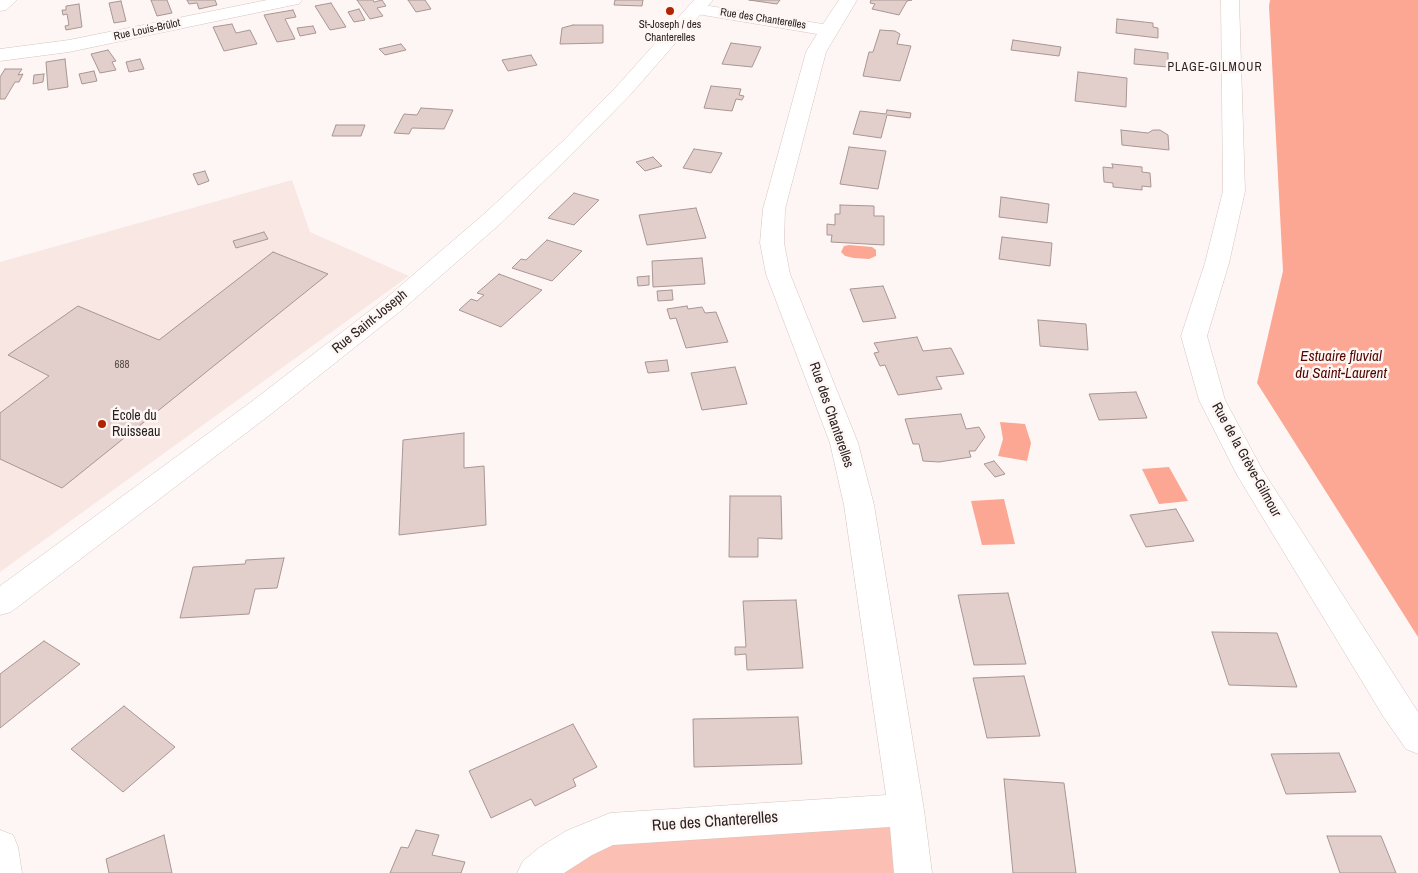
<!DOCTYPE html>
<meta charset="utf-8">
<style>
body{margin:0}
canvas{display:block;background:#fef6f4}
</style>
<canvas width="1418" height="873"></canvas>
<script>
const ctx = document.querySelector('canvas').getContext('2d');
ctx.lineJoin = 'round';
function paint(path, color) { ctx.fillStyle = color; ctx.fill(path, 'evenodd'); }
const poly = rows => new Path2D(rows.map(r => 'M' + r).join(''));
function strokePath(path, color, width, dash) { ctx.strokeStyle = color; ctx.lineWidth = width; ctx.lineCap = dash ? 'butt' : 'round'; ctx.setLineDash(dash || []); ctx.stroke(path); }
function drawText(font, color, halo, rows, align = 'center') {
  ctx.font = font + ' "Archivo Narrow",sans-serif'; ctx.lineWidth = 5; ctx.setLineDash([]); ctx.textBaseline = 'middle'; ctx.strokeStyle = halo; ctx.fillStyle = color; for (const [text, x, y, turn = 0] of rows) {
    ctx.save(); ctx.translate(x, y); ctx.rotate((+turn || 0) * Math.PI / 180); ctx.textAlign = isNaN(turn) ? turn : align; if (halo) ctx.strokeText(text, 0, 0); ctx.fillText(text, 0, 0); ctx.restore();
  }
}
paint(poly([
 [292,180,310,232,409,276,0,572,0,262]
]), '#f9e7e3');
paint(poly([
 [906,810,913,873,536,873,579,843]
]), '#fbc0b3');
paint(poly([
 [1270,0,1418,0,1418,637,1257,383,1283,271,1269,6],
 [849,245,872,247,876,250,876,256,869,259,854,258,845,256,841,252,844,246],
 [1000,422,1025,424,1031,443,1027,461,998,456,1003,439],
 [1169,467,1188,501,1159,504,1142,469],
 [1004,499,1015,544,982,545,971,501]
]), '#fca793');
const building = poly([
 [151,0,167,0,172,13,157,16,151,0],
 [187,0,215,0,217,5,199,9,197,3,189,4,187,0],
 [357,0,373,0,374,2,382,0,386,6,377,8,383,16,370,19,357,0],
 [408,0,425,0,431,9,416,12,408,0],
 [615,0,643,0,642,6,614,5,615,0],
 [749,0,780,0,777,4,749,0],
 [871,0,912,0,907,1,899,15,872,9,875,4,870,3,871,0],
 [121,1,126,21,114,23,109,3,121,1],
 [331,3,346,27,330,30,315,6,331,3],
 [79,4,82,27,66,30,65,26,69,25,67,14,63,15,62,10,66,10,66,6,79,4],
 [359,9,365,20,354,22,348,12,359,9],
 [293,10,296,17,285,19,295,39,277,42,264,15,293,10],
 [1117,19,1153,23,1153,27,1158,28,1158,38,1116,33,1117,19],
 [232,24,236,33,250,30,257,44,224,51,213,27,232,24],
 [573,25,603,25,603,43,560,44,562,28,573,25],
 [313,26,316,33,300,36,297,28,313,26],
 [880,30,895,31,900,34,897,44,911,46,900,81,863,76,869,52,873,52,880,30],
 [1013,40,1061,47,1059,56,1011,50,1013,40],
 [731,43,761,47,752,67,722,64,731,43],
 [401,44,406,50,385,55,379,49,401,44],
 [1135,49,1168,53,1168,67,1134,64,1135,49],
 [108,50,116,61,112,62,116,70,100,73,91,54,108,50],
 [531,55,537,65,508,71,502,60,531,55],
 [65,59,68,87,48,90,46,62,65,59],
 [140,59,144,69,129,72,126,62,140,59],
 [5,69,22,69,18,75,23,74,19,82,15,82,5,99,0,99,0,77,5,69],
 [94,71,97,81,82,84,79,74,94,71],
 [1078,72,1127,78,1126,107,1075,101,1078,72],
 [44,74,43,82,33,84,34,75,44,74],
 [711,86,741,89,739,95,744,96,742,100,736,99,732,111,704,108,711,86],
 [421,108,453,110,444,129,412,128,409,134,394,133,404,114,417,115,421,108],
 [887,110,911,113,910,118,887,115,881,138,853,134,860,111,886,114,887,110],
 [336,125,365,125,361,136,332,136,336,125],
 [1121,130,1148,133,1153,130,1160,130,1168,135,1169,150,1122,145,1121,130],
 [849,147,886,151,878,189,840,184,849,147],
 [694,149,722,153,711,173,683,168,694,149],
 [653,157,662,166,645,171,636,162,653,157],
 [1112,164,1142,167,1142,172,1150,173,1151,187,1142,186,1142,190,1113,187,1113,183,1104,182,1103,167,1113,168,1112,164],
 [205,171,209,181,198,185,193,174,205,171],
 [574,193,599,200,574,225,548,218,574,193],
 [1001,197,1049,204,1047,223,999,217,1001,197],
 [840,205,874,206,874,216,884,216,884,245,831,242,832,235,827,235,827,224,835,225,835,214,840,214,840,205],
 [696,208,706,238,647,245,639,215,696,208],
 [264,232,268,239,236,248,233,241,264,232],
 [1002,237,1052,243,1050,266,999,259,1002,237],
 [547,240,582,251,552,281,512,268,521,259,526,260,547,240],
 [273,252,328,274,62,488,0,459,0,413,49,376,8,355,78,306,159,340,273,252],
 [702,258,705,284,653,287,652,261,702,258],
 [499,274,542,290,501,327,459,310,471,299,477,301,484,295,477,293,499,274],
 [649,276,649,285,638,286,637,277,649,276],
 [883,286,896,318,863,322,850,289,883,286],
 [672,290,673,300,658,301,657,291,672,290],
 [687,306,688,309,702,307,705,313,716,312,728,342,686,348,676,318,670,319,667,309,687,306],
 [1038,320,1086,324,1088,350,1040,346,1038,320],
 [917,337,923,351,951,348,964,374,936,377,942,389,898,395,885,365,880,366,874,353,879,352,874,343,917,337],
 [667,360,669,371,648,373,645,362,667,360],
 [735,367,747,404,702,410,691,373,735,367],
 [1136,392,1147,418,1099,420,1089,394,1136,392],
 [961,414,966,429,979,427,985,437,975,451,969,451,971,457,939,462,923,461,919,444,913,444,905,419,961,414],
 [464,433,464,468,484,466,486,525,399,535,403,440,464,433],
 [994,461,1005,474,995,477,984,464,994,461],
 [730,496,781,496,782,539,758,538,758,557,729,557,730,496],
 [1176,509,1194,541,1146,547,1130,515,1176,509],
 [284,558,277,588,255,589,249,614,180,618,193,567,245,564,246,560,284,558],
 [1008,593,1026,664,974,665,958,595,1008,593],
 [796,600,803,668,747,670,746,654,735,655,735,647,746,647,743,601,796,600],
 [1212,632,1277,633,1297,687,1229,685,1212,632],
 [44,641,80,664,0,728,0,674,44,641],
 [1024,676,1040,736,987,738,973,678,1024,676],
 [124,706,175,747,123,792,71,749,124,706],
 [798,717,802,764,694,767,693,719,798,717],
 [573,724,597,767,573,779,576,786,535,806,531,799,491,818,469,771,573,724],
 [1339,753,1356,792,1286,794,1271,754,1339,753],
 [1004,779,1064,783,1076,873,1013,873,1004,779],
 [416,830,439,835,432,855,465,862,461,873,390,873,401,847,408,848,416,830],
 [164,835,172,873,109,873,106,859,164,835],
 [1327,836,1381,836,1396,873,1340,873,1327,836]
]);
paint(building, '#e2ceca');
strokePath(building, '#a89692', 1);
const street = poly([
 [0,0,17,0,6,10,0,11,0,0],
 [267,0,302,0,299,4,293,5,69,52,0,61,0,49,69,40,267,0],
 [839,0,857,0,826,52,785,209,784,243,790,274,858,443,874,505,924,810,932,873,894,873,890,827,613,845,592,855,564,873,517,873,523,861,540,847,566,831,610,813,886,795,844,505,830,443,766,274,760,243,763,209,806,52,817,34,691,13,688,9,691,5,697,4,823,24,839,0],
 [1221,0,1239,0,1245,191,1229,263,1207,336,1225,400,1263,471,1418,712,1418,754,1406,749,1383,716,1237,475,1199,400,1181,336,1205,263,1223,191,1221,0],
 [0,830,13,835,18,847,22,873,0,873,0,830]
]);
const secondary = poly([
 [694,0,713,0,631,94,577,149,500,224,403,309,271,414,11,612,0,615,0,586,251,402,385,299,484,214,563,141,617,86,694,0]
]);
strokePath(street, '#d7c3bf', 1);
strokePath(secondary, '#d7c3bf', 1);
paint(street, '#fff');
paint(secondary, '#fff');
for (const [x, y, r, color] of [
 [670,11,5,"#b02400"],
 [102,424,5,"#b02400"]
]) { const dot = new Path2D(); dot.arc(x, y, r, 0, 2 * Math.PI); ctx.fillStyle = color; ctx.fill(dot); strokePath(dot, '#fef6f4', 2); }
drawText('11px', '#292220', '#fef6f4', [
 ["Rue des Chanterelles",763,19,9],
 ["Rue Louis-Brûlot",147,30,-12]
]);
drawText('11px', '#292220', '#fef6f4', [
 ["St-Joseph / des",670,25],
 ["Chanterelles",670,38]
]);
drawText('11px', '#574d4a', null, [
 ["688",122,365]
]);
ctx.letterSpacing = '1px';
drawText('12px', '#292220', '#fef6f4', [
 ["PLAGE-GILMOUR",1215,68]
]);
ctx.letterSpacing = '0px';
drawText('14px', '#292220', '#fef6f4', [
 ["Rue Saint-Joseph",370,322,-39],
 ["Rue des Chanterelles",831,415,71],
 ["Rue de la Grève-Gilmour",1246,460,61]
]);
drawText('14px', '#292220', '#fef6f4', [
 ["École du",112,416],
 ["Ruisseau",112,432]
], 'left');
drawText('italic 15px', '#520700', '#fef6f4', [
 ["Estuaire fluvial",1341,357],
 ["du Saint-Laurent",1341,374]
]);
drawText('16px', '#292220', '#fef6f4', [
 ["Rue des Chanterelles",715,822,-4]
]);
</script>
